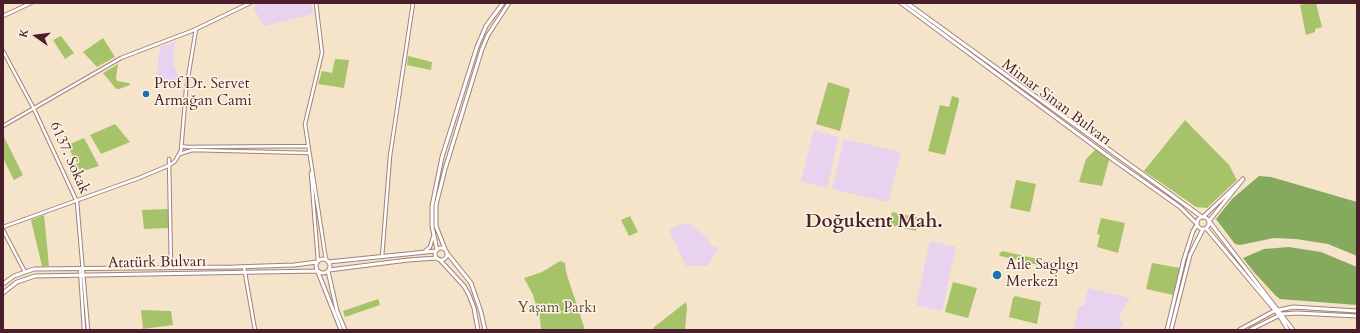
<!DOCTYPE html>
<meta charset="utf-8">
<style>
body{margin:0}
#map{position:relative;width:1360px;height:333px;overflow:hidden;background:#f5e4c9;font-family:Cardo,serif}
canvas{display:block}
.frame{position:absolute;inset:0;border:4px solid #4a1f2b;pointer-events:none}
.north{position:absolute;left:16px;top:16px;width:40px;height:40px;-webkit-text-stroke:3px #fcf5e5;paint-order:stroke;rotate:284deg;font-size:11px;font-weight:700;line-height:16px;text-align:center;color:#4a1f2b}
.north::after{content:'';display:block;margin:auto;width:14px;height:18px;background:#4a1f2b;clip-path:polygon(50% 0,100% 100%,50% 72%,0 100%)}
</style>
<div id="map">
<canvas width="1360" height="333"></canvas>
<div class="frame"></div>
<div class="north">K</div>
</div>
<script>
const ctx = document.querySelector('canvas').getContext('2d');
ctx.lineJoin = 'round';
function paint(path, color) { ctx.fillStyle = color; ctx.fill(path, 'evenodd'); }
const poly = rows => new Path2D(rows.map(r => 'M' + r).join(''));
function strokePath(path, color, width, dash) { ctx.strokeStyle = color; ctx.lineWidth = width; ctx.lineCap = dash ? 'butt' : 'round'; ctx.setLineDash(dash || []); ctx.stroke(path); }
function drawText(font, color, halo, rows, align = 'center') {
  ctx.font = font + ' Cardo,serif'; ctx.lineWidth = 3; ctx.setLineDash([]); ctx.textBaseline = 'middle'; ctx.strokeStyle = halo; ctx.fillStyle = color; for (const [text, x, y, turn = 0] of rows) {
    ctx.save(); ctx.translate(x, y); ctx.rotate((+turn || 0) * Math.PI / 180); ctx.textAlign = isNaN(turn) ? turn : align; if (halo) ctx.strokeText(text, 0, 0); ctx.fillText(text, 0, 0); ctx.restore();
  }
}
paint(poly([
 [260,3,311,3,313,14,264,26,254,9,254,5],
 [175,42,173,62,180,82,168,86,156,83,160,47],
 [814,130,839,137,827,188,801,181],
 [844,139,901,152,888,202,832,189],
 [689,223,707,238,712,246,719,248,707,266,686,266,669,230,681,224],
 [930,241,956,247,942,311,916,305],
 [1088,288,1130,298,1119,316,1123,324,1118,330,1073,330,1079,307,1084,305]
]), '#e7d2ef');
paint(poly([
 [1307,3,1316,3,1322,27,1315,29,1315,32,1306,35,1300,5],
 [61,36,74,53,65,59,53,40],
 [103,38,115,57,97,67,83,52],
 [408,56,432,62,431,70,407,65],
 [335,59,349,60,344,88,318,84,322,71,332,73],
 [118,64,116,78,117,81,129,83,130,85,119,89,116,89,103,73],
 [828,82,850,89,840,131,816,124],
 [952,96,959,98,959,101,945,155,928,151,940,105,949,107],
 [1185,120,1229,165,1237,180,1207,208,1196,207,1144,171],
 [115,124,130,142,101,154,90,135],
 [3,135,23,175,14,180,3,158],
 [84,138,99,166,86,170,78,169,68,145],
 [1096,149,1108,156,1109,160,1102,186,1079,182,1086,159],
 [1016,180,1036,184,1030,212,1010,208],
 [168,209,168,228,144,229,142,210],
 [892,212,920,218,916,231,889,225],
 [44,215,49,266,42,266,31,220],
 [630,216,638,232,629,236,621,220],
 [1101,218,1125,223,1118,253,1097,247,1100,235,1097,234],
 [1002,251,1052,262,1051,268,1000,256,999,254],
 [560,261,565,263,566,272,585,330,541,330,540,318,533,295,524,278,542,272],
 [1152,263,1180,268,1173,295,1146,289],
 [953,282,977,288,968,318,945,312],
 [1015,296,1041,302,1037,324,1009,317,1013,298],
 [378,299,380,305,345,317,343,311],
 [686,302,687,307,685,330,654,330,653,328],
 [141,310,171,311,173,325,143,329]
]), '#a7c369');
paint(poly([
 [1259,176,1271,177,1357,202,1357,256,1328,244,1296,239,1274,238,1240,245,1235,244,1216,219,1232,199],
 [1289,247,1321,252,1357,267,1357,305,1280,299,1276,296,1253,271,1243,258,1264,249]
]), '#85a95d');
const tertiary = poly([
 [316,3,322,53,305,124,326,260],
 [3,16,31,3],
 [3,51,34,109,77,202,88,330],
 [3,126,121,58,194,30,250,3],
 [181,146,187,147,308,146],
 [180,154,192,150,309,153],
 [169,159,171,268],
 [311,173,318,261],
 [3,227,139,178,170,165,175,161,181,151,186,90,196,29],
 [3,230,25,272],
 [424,252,430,247,433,237],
 [382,257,390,156,413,3],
 [244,267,255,330],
 [80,269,84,330]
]);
const secondary = poly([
 [901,3,1112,159,1180,207,1196,223],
 [907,3,1202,217],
 [1243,179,1209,221,1293,330],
 '1197 223a6 6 0 1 1 12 0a6 6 0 1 1-12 0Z',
 [1203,217,1240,182],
 [1206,228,1279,315,1288,330],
 '435 254a6 6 0 1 1 12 0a6 6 0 1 1-12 0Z',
 [445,249,436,226,436,205,445,169,482,49,488,35,509,3],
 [437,250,432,226,432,206,442,157,477,47,486,26,503,3],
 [447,253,471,283,481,312,485,330],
 '316 266a7 7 0 1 1 14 0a7 7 0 1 1-14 0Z',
 [440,260,464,286,469,295,474,308,478,330],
 [328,262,436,251],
 [329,270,408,260,437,258],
 [328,271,337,311,345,330],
 [318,272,341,330],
 [3,284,14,276,34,269,234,267,294,265,317,262],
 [3,293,17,282,35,276,317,271],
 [1167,330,1184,259,1193,231,1197,225],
 [1171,330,1190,255,1203,229],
 [1239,330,1274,311,1293,307,1357,311],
 [1250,330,1282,314,1297,313,1357,316]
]);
strokePath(tertiary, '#a0827a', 4.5);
strokePath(secondary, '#a0827a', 5);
strokePath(tertiary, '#fff', 2.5);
strokePath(secondary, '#fff', 3);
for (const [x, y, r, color] of [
 [146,94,4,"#1f6fb2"],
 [997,275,5,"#1f6fb2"]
]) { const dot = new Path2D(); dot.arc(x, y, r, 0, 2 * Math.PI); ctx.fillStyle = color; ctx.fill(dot); strokePath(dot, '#fcf5e5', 1.5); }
drawText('15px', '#4a1f2b', '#fcf5e5', [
 ["Prof Dr. Servet",154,85],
 ["Armağan Cami",154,102],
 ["Aile Saglıgı",1006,266],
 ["Merkezi",1006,283]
], 'left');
drawText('15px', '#4a1f2b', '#fcf5e5', [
 ["Mimar Sinan Bulvarı",1056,103,37],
 ["6137. Sokak",69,158,66],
 ["Atatürk Bulvarı",157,263,-1]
]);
drawText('15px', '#66503e', '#fcf5e5', [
 ["Yaşam Parkı",557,309]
]);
drawText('bold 19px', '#4a1f2b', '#fcf5e5', [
 ["Doğukent Mah.",874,223]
]);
</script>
